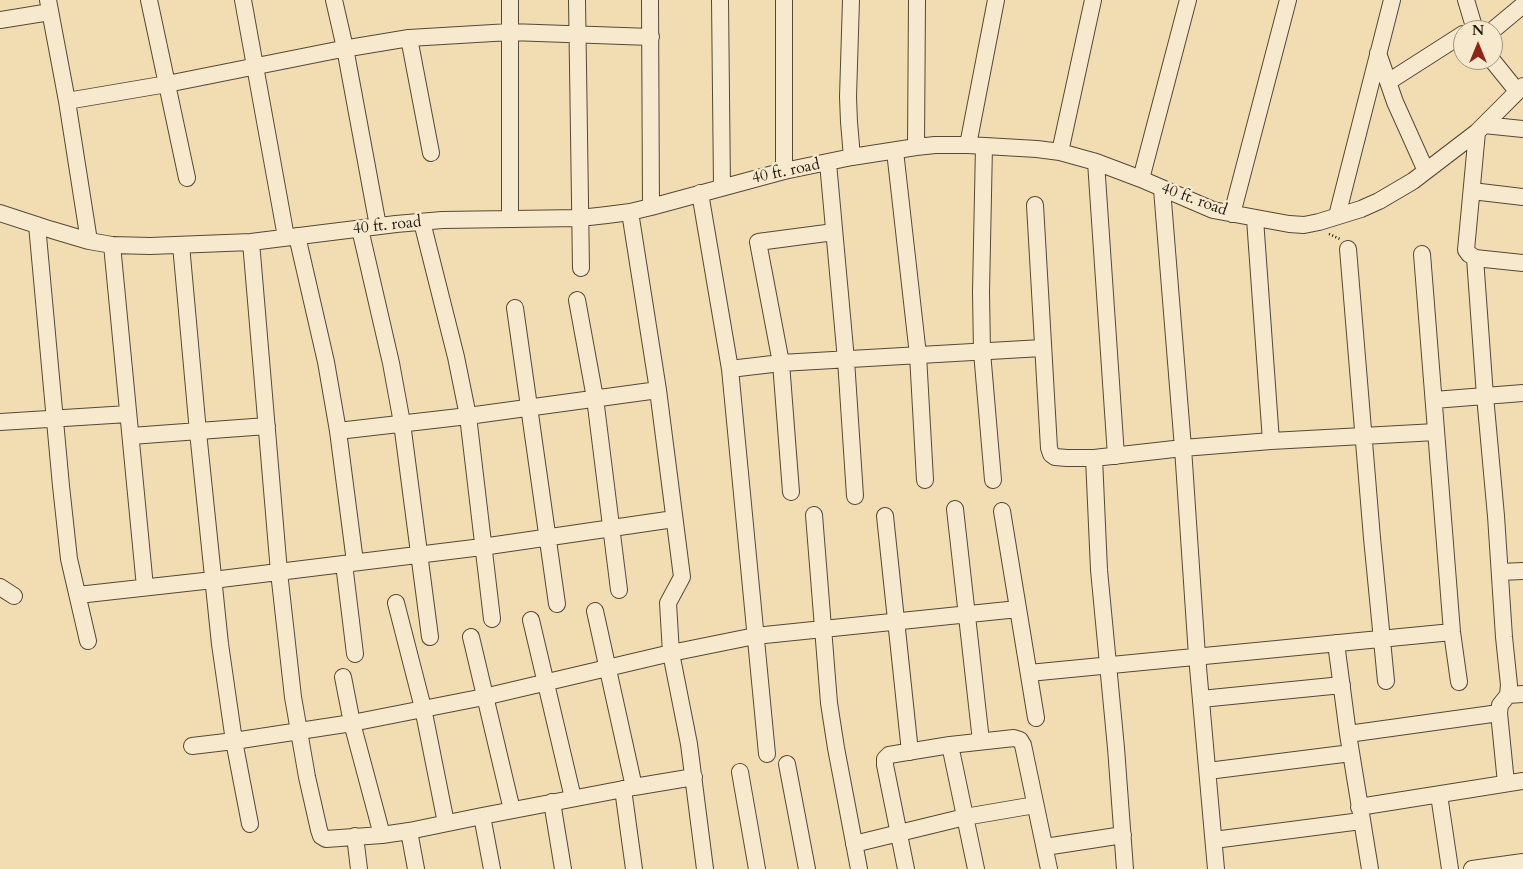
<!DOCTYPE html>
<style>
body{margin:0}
#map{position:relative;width:1523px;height:869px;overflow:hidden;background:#f2ddb3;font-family:Cardo,serif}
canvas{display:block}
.north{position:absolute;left:1453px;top:20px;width:50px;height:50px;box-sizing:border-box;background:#f7e9ce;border:1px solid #a19580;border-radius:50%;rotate:0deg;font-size:14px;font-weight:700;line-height:20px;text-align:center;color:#20180c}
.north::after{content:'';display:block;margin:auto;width:18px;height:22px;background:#8f2418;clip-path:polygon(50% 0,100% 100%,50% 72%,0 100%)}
</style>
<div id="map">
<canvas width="1523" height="869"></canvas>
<div class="north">N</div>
</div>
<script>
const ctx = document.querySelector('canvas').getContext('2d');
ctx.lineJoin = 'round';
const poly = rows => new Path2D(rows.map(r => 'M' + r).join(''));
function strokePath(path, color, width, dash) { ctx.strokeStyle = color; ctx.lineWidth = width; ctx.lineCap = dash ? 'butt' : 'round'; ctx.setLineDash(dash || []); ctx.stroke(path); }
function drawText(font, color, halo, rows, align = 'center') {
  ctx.font = font + ' Cardo,serif'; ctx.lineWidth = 5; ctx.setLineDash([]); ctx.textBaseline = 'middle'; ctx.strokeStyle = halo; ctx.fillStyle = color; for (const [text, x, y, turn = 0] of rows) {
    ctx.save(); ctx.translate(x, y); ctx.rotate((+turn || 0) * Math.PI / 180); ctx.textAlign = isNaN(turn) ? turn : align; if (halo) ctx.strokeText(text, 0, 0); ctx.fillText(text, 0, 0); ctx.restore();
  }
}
const street = poly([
 [48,0,67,101,89,241],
 [149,0,187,178],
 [243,0,286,237],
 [334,0,345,48,378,226],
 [510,0,510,219],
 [577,0,581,268],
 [650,0,651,207],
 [720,0,722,187],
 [784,0,784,171],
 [851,0,848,97,849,122,852,157],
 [1466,0,1475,30],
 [0,20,50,12],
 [1493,30,1523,5],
 [409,38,431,153],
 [1378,53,1395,102,1426,171],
 [1492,60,1517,91],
 [1388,82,1463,34],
 [67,101,167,84,337,50,409,38,510,32,651,37],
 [1484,125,1523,129],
 [1477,132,1466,250,1469,254,1475,258,1523,263],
 [968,145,996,0],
 [984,146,981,292,982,352,993,480],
 [916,147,917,0],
 [895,151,918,355,925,480],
 [1060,152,1093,0],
 [1096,162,1116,456],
 [828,163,846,360,855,496],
 [1141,179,1188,0],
 [1162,189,1183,448,1197,656,1216,869],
 [1472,191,1523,197],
 [700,193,730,369,767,754],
 [1035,205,1049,448,1051,454,1055,457,1067,458,1094,458,1183,448,1271,441,1436,432],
 [630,212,658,390,682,577,668,603,671,653,689,744,705,869],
 [0,213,52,230,89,241,112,245,150,246,251,242,396,224,442,220,580,218,607,215,630,212,651,207,784,171,852,157,916,147,935,145,968,145,1037,149,1060,152,1096,162,1141,179,1213,210,1289,224,1304,225,1319,222,1361,209,1379,201,1413,181,1477,132,1523,86],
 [1232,214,1288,0],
 [1337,216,1392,0],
 [1255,219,1271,441],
 [422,222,456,357,468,416,492,619],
 [37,225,61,486,69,559,88,641],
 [360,229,391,363,402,423,430,637],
 [297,236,326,362,338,431,355,562],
 [251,242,279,572,293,697,307,777,319,830,321,836,326,839,382,835,409,831,482,816],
 [112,245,145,587],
 [181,245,198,432,220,644,234,741,250,824],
 [1348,249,1372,538,1386,681],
 [1422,254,1452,632,1459,682],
 [1475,258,1485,396,1496,516,1504,637,1509,685,1508,695,1500,705,1499,713,1506,783],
 [577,300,595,398,619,590],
 [515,308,557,604],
 [730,369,781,363,1042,348],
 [1434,400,1523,393],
 [0,422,128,414],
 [338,431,468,416,658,390],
 [131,436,267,426],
 [1094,458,1099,570,1116,748,1125,869],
 [791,492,781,363,758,242,834,232],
 [955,509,981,741],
 [1002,511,1036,718],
 [814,515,829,703,836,748,859,869],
 [885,516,910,752],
 [344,564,355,654],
 [1500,572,1523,571],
 [0,587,14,596],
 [78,595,213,580,482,547,674,519],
 [396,603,423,708,446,823],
 [595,611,634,787],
 [531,620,573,798],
 [471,637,512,810],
 [1336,643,1348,734,1370,869],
 [1029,673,1452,632],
 [343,677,352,723,382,835],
 [1508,695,1523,694],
 [1201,699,1342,685],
 [1348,734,1499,713],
 [950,745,976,869],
 [192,746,234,741,352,723,484,697,671,653,755,636,1018,609],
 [787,764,807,869],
 [1208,771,1351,753],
 [740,772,757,869],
 [623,789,634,869],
 [1439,795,1450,869],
 [552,802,563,869],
 [1359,807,1523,781],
 [409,831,416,869],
 [355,836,359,869],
 [1214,840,1361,821],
 [854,844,965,817,1035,805],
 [1045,847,1123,835],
 [492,869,482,816,634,787,694,777],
 [906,869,885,765,885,759,889,755,950,745,1014,738,1020,740,1023,745,1049,869],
 [1472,869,1523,862]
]);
strokePath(street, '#544936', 18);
strokePath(poly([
 [1329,234,1340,239]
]), '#20180c', 2.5, [1, 2.5]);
strokePath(street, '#f7e9ce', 16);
drawText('16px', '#20180c', '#f7e9ce', [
 ["40 ft. road",786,172,-12],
 ["40 ft. road",1194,200,20],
 ["40 ft. road",387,226,-6]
]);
</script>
